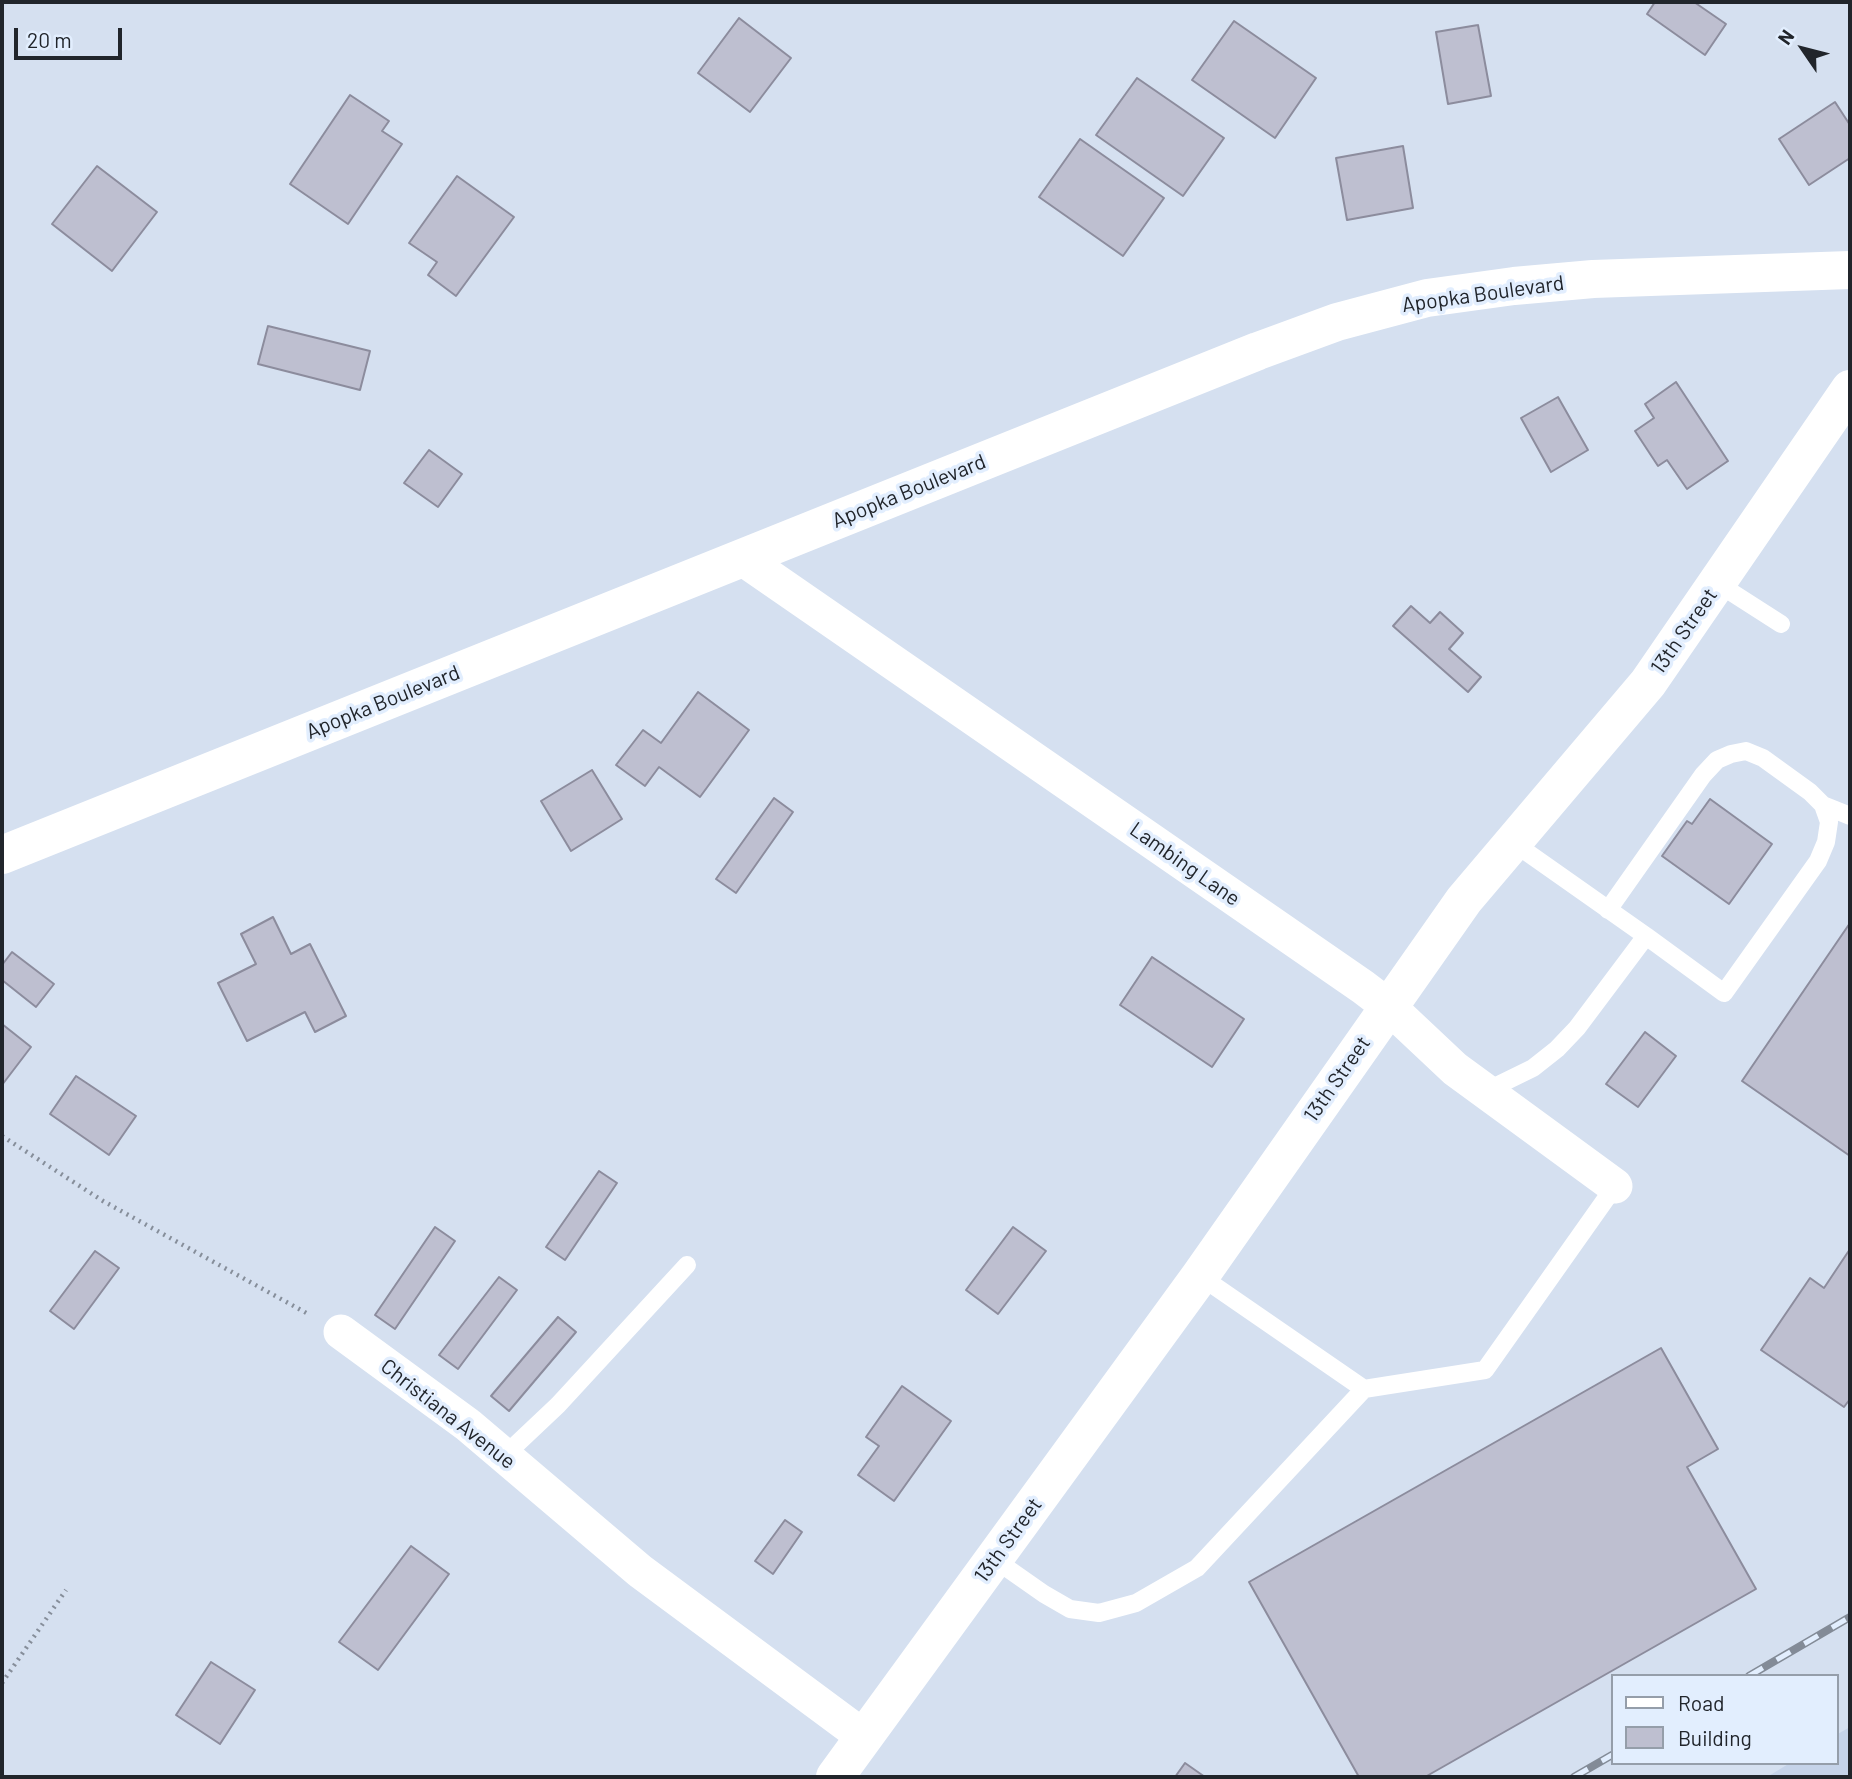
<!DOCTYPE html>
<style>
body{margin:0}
#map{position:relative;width:1852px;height:1779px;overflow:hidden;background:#d5e0f0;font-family:Barlow,sans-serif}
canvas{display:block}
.frame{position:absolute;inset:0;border:4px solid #21252b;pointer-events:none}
.legend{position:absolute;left:1611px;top:1674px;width:228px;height:91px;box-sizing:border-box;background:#e2eefe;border:2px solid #959eaa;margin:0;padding:9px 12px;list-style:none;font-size:21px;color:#21252b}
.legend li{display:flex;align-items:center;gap:14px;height:35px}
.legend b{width:35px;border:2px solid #959eaa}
.north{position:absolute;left:1768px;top:14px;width:70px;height:70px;-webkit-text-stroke:5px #e2eefe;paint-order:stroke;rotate:305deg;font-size:19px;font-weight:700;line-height:28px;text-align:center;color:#21252b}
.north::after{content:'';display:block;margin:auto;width:24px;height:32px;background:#21252b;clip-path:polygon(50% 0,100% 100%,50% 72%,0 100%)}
.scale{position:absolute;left:14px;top:28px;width:108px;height:32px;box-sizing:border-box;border:4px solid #21252b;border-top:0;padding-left:9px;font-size:21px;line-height:24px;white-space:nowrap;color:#21252b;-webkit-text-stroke:5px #e2eefe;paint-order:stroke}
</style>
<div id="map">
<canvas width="1852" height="1779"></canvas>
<div class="frame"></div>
<ul class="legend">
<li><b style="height:9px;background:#fff"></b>Road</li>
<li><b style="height:19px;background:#bebfd0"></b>Building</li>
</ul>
<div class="north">N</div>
<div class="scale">20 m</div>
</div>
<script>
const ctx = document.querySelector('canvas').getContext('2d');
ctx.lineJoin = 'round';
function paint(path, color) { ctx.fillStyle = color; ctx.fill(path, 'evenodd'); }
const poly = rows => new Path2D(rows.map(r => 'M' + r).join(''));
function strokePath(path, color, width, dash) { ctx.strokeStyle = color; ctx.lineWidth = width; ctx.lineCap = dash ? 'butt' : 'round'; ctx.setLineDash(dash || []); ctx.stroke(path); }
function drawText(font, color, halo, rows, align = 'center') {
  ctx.font = font + ' Barlow,sans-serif'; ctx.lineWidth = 7; ctx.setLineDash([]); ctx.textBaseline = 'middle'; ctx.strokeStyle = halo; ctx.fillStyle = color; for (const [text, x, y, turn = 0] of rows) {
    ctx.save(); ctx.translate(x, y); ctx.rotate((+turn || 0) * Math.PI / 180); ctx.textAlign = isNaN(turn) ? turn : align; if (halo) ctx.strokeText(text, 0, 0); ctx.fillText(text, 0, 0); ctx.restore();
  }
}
paint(poly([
 [1850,1727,1850,1777,1767,1777,1790,1763,1836,1763,1836,1735]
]), '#c5d3e9');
const building = poly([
 [1655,2,1694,2,1726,24,1705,55,1647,14,1655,2],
 [739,18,791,58,750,112,698,73,739,18],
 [1234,21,1316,78,1275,138,1192,80,1234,21],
 [1478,25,1491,96,1448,104,1436,32,1478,25],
 [1137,78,1224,138,1183,196,1096,135,1137,78],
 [350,95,389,121,382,131,402,144,348,224,290,184,350,95],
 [1835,102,1850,125,1850,158,1809,185,1779,139,1835,102],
 [1080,139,1164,198,1123,256,1039,197,1080,139],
 [1403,146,1413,208,1347,220,1336,158,1403,146],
 [97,166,157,212,112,271,52,224,97,166],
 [457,176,514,217,456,296,428,275,437,262,409,243,457,176],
 [268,326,370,351,360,390,258,364,268,326],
 [1676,382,1728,461,1687,489,1667,460,1658,466,1635,431,1654,418,1645,404,1676,382],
 [1558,397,1588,450,1551,472,1521,418,1558,397],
 [429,450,462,474,438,507,404,483,429,450],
 [1411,606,1430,623,1440,612,1463,633,1449,649,1481,677,1468,692,1393,626,1411,606],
 [698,692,749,730,700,797,659,767,645,786,616,765,643,730,661,743,698,692],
 [592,770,622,819,571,851,541,801,592,770],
 [774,798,793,812,736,893,716,879,774,798],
 [1710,799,1772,844,1729,904,1662,856,1687,821,1692,824,1710,799],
 [273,917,291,954,310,944,346,1016,315,1032,305,1012,247,1041,218,983,256,964,241,934,273,917],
 [1850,923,1850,1156,1742,1081,1850,923],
 [12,952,54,984,36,1007,2,980,2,965,12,952],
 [1152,957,1244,1019,1212,1067,1120,1005,1152,957],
 [2,1024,31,1047,2,1085,2,1024],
 [1645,1032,1676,1056,1638,1107,1606,1084,1645,1032],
 [76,1076,136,1116,109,1155,50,1114,76,1076],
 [599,1171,617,1183,565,1260,546,1247,599,1171],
 [435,1227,455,1241,395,1329,375,1315,435,1227],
 [1013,1227,1046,1251,998,1314,966,1290,1013,1227],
 [1850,1249,1850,1399,1844,1407,1761,1350,1810,1278,1824,1288,1850,1249],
 [95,1251,119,1268,74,1329,50,1311,95,1251],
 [499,1277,517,1290,458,1369,439,1355,499,1277],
 [558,1317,576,1332,509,1411,491,1396,558,1317],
 [1661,1348,1718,1449,1687,1467,1756,1589,1425,1777,1359,1777,1249,1582,1661,1348],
 [902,1386,951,1421,894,1501,858,1475,879,1446,866,1437,902,1386],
 [785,1520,802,1532,773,1574,755,1561,785,1520],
 [411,1546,449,1574,378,1670,339,1642,411,1546],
 [211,1662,255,1690,220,1744,176,1715,211,1662],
 [1185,1763,1205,1777,1175,1777,1185,1763]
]);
paint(building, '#bebfd0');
strokePath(building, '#8c8c9d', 2);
strokePath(poly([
 [2,1136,103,1201,310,1315],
 [2,1683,66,1590]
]), '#868e9a', 4.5, [2, 5]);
strokePath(poly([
 [1717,583,1781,624],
 [1823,805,1850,816],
 [1608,910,1703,775,1717,760,1731,754,1746,751,1763,758,1810,792,1823,805,1829,822,1826,842,1818,861,1724,993,1646,936],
 [1486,1091,1533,1068,1557,1049,1577,1028,1646,936,1511,841],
 [1200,1276,1364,1389],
 [504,1456,558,1405,687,1265],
 [994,1559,1044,1594,1070,1609,1099,1613,1136,1603,1197,1568,1364,1389,1485,1370,1615,1186]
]), '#fff', 18);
strokePath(poly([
 [742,558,1363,987,1388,1006,1455,1069,1615,1186],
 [341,1332,468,1425,640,1571,864,1737]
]), '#fff', 35);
strokePath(poly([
 [2,855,1258,351,1337,322,1427,298,1514,286,1593,279,1850,270],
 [835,1777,1200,1276,1464,900,1648,683,1850,389]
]), '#fff', 38);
const rail = poly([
 [1749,1676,1850,1617],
 [1574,1777,1612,1755]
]);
strokePath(rail, '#838b97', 8);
strokePath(rail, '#e2eefe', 5, [16]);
drawText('21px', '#21252b', '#e2eefe', [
 ["Apopka Boulevard",1483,294,-8],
 ["Apopka Boulevard",909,491,-22],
 ["13th Street",1684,631,-55],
 ["Apopka Boulevard",383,702,-22],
 ["Lambing Lane",1185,864,35],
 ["13th Street",1337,1079,-55],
 ["Christiana Avenue",448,1414,38],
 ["13th Street",1008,1540,-54]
]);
</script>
